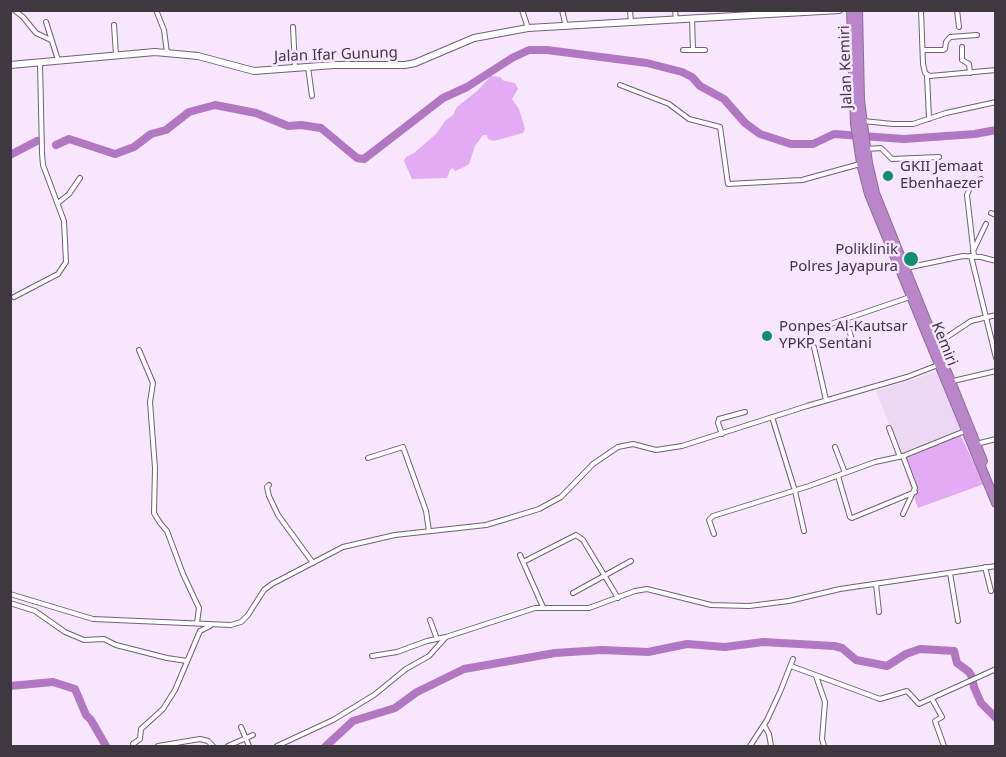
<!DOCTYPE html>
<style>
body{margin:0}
#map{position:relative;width:1006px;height:757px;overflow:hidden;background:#f7e6fd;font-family:"Noto Sans",sans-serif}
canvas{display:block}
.frame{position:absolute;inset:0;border:12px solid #3f3841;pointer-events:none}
</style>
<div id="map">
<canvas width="1006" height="757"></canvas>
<div class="frame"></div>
</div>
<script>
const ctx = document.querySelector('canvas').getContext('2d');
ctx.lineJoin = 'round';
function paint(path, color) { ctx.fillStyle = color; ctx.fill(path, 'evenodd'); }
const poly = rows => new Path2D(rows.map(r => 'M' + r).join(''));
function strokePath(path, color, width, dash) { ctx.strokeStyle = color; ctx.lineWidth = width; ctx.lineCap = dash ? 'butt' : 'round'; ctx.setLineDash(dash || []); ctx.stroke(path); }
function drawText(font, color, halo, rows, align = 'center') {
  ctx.font = font + ' "Noto Sans",sans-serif'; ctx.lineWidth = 5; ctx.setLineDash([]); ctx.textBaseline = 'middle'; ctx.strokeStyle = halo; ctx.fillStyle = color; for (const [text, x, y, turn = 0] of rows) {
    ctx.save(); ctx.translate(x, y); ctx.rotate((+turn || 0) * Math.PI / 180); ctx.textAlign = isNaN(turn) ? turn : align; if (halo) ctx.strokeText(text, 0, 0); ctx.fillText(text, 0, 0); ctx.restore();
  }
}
paint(poly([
 [936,372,960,430,901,454,876,391]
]), '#edd8f4');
paint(poly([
 [491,76,500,77,504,81,515,83,518,89,512,99,519,109,525,129,523,133,494,141,488,139,487,135,483,135,475,146,469,164,464,167,455,171,453,168,450,170,447,178,412,179,404,161,406,157,414,153,436,134,445,121,453,115,457,107,477,91],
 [960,434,984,484,918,508,901,459]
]), '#e4abf5');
strokePath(poly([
 [56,145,69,139,115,154,134,147,151,134,166,130,189,112,215,105,256,113,288,126,301,125,321,128,357,158,364,159,443,98,467,87,512,58,529,50,547,50,647,63,682,72,692,77,700,86,724,99,745,123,760,134,791,144,813,144,834,134,904,139,975,134,996,130],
 [10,155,37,141],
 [10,686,53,682,75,689,86,715,91,720,106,746],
 [326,746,353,721,395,708,417,692,464,669,555,653,602,650,648,652,687,644,725,647,763,642,834,646,842,648,856,660,887,666,906,654,920,649,954,651,957,663,969,672,972,677,974,687,981,703,996,718]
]), '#b177c2', 8);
const street = poly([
 [14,10,23,17,36,33,51,40],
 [156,10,164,30,167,53],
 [522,10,528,28],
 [562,10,566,27],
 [630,10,631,22],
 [675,10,676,19],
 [921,10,923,64,925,73,930,76,996,70],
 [957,10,959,27],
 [692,19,693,50,705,50],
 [46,22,58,60],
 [114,25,116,55],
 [293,27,295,67],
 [962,47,962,60,969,64,970,73],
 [683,50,693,50],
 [923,50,943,50,945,49,946,42,950,37,977,35],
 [308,67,312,96],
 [927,75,929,119],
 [620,85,669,104,689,119,720,127,728,184,802,180,860,164],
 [863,121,893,124,913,124,946,113,996,102],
 [866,149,881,148,892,159,939,157],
 [58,203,69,194,80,178],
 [991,213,996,215],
 [973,251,986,224],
 [971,256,996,358],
 [974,256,967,195,971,185,981,179],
 [906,268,963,256,981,257,996,261],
 [14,297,58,274,66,262,64,221,43,165,42,153,40,63],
 [846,319,852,340],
 [825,326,910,297],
 [935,345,971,321,996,315],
 [814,347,826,400],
 [139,350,153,383,150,402,155,468,154,513,160,523,167,531,183,574,199,608,197,623],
 [953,381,996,371],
 [772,417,795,491,804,531],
 [889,428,900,457],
 [722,434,718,423,719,419,745,412],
 [976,444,996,439],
 [835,447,845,473],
 [903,456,915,488,903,514],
 [368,458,403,447,426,511,429,531],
 [838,476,850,517,852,518,915,492],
 [269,485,267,487,269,496,278,515,313,563],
 [714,534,709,520,713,516,809,486,875,462,903,456,965,431],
 [520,555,523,562],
 [985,567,991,591],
 [950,573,958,621],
 [876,584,879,612],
 [573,593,631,561],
 [10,594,93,619,231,625,241,622,248,615,264,590,272,584,343,547,395,535,486,525,503,520,539,509,561,497,593,464,618,447,633,444,656,450,682,446,807,406,907,377,938,365],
 [10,603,35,611,65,632,84,640,104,639,116,645,167,658,187,661],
 [543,607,523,562,576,535,583,540,618,598],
 [430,620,437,639],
 [372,656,397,652,427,641,446,637],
 [791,666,880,699,907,691,919,704,996,669],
 [816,676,825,702,822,739,824,746],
 [932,699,942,717,935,721,944,746],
 [764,725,769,734,771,746],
 [241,727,249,746],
 [134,746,133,744,140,739,141,729,163,709,175,690,200,631,210,626],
 [158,746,200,739,208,741,213,746],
 [228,746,253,735],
 [277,746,333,720,374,695,406,669,429,656,446,637,535,608,589,608,635,591,647,589,711,605,749,606,789,601,840,589,996,566],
 [750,746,767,720,780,692,793,659]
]);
const secondary = poly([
 [10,65,155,52,198,56,254,71,334,65,405,65,415,63,474,38,528,28,839,10]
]);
const highway = poly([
 [851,10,855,124,861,163,869,194,996,503],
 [858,10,860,100,868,163,875,193,983,461]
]);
strokePath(street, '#706175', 6);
strokePath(secondary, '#706175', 8);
strokePath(highway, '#8f6b9a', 10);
strokePath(street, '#fff', 4);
strokePath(secondary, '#fff', 6);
strokePath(highway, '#ba86ca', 8);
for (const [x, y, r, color] of [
 [888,176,6,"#0f8d71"],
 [911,259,8,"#0f8d71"],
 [767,336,6,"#0f8d71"]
]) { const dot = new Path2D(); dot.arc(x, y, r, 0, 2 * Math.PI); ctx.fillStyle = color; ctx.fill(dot); strokePath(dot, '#f7e6fd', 2); }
drawText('15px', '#3f3841', '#f7e6fd', [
 ["Jalan Ifar Gunung",336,55,-2],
 ["Jalan Kemiri",846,67,-92],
 ["Kemiri",944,344,68]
]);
drawText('15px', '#3f3841', '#f7e6fd', [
 ["GKII Jemaat",900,167],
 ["Ebenhaezer",900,184],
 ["Poliklinik",898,250,"right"],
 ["Polres Jayapura",898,267,"right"],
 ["Ponpes Al-Kautsar",779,327],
 ["YPKP Sentani",779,344]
], 'left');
</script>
